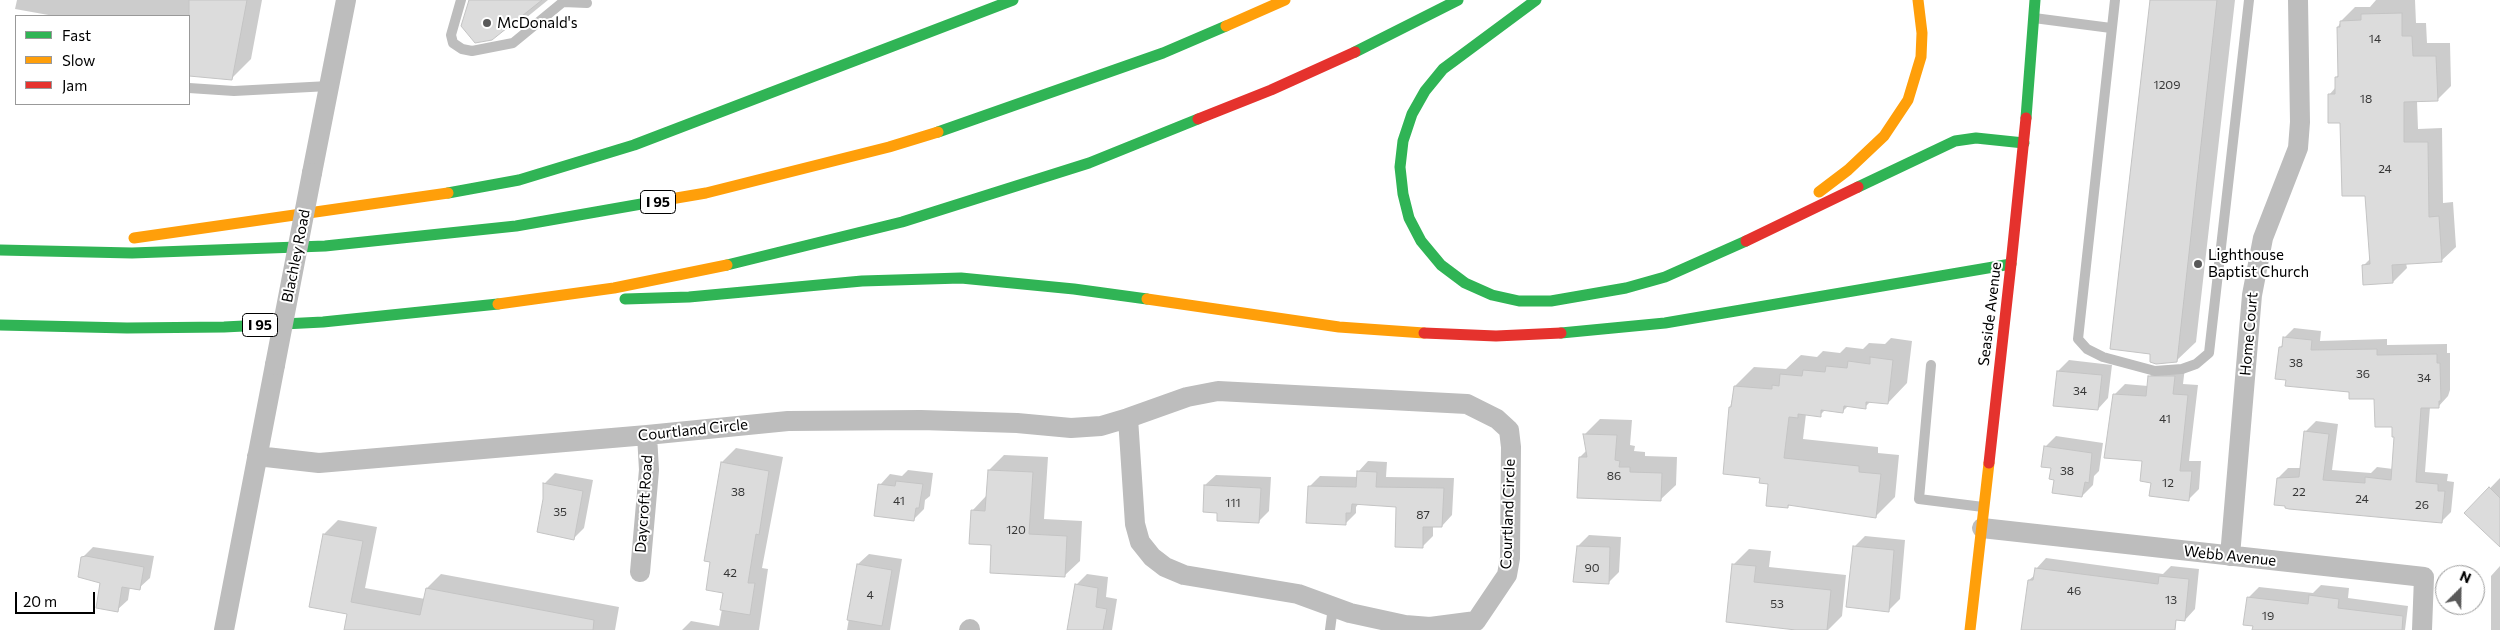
<!DOCTYPE html>
<style>
body{margin:0}
#map{position:relative;width:2500px;height:630px;overflow:hidden;background:#fff;font-family:Commissioner,sans-serif}
canvas{display:block}
.legend{position:absolute;left:15px;top:15px;width:175px;height:90px;box-sizing:border-box;background:#fff;border:1px solid #999;margin:0;padding:6px 9px;list-style:none;font-size:15px;color:#000}
.legend li{display:flex;align-items:center;gap:10px;height:25px}
.legend b{width:25px;border:1px solid #999}
.north{position:absolute;left:2435px;top:565px;width:50px;height:50px;box-sizing:border-box;background:#fff;border:1px solid #999;border-radius:50%;rotate:23deg;font-size:14px;font-weight:700;line-height:20px;text-align:center;color:#000}
.north::after{content:'';display:block;margin:auto;width:18px;height:22px;background:#595959;clip-path:polygon(50% 0,100% 100%,50% 72%,0 100%)}
.scale{position:absolute;left:15px;top:592px;width:80px;height:22px;box-sizing:border-box;border:2px solid #000;border-top:0;padding-left:6px;font-size:15px;line-height:18px;white-space:nowrap;color:#000;-webkit-text-stroke:4px #fff;paint-order:stroke}
</style>
<div id="map">
<canvas width="2500" height="630"></canvas>
<ul class="legend">
<li><b style="height:6px;background:#30b455"></b>Fast</li>
<li><b style="height:6px;background:#ff9f0a"></b>Slow</li>
<li><b style="height:6px;background:#e5322d"></b>Jam</li>
</ul>
<div class="north">N</div>
<div class="scale">20 m</div>
</div>
<script>
const ctx = document.querySelector('canvas').getContext('2d');
ctx.lineJoin = 'round';
function paint(path, color) { ctx.fillStyle = color; ctx.fill(path, 'evenodd'); }
const poly = rows => new Path2D(rows.map(r => 'M' + r).join(''));
function strokePath(path, color, width, dash) { ctx.strokeStyle = color; ctx.lineWidth = width; ctx.lineCap = dash ? 'butt' : 'round'; ctx.setLineDash(dash || []); ctx.stroke(path); }
function drawText(font, color, halo, rows, align = 'center') {
  ctx.font = font + ' Commissioner,sans-serif'; ctx.lineWidth = 4; ctx.setLineDash([]); ctx.textBaseline = 'middle'; ctx.strokeStyle = halo; ctx.fillStyle = color; for (const [text, x, y, turn = 0] of rows) {
    ctx.save(); ctx.translate(x, y); ctx.rotate((+turn || 0) * Math.PI / 180); ctx.textAlign = isNaN(turn) ? turn : align; if (halo) ctx.strokeText(text, 0, 0); ctx.fillText(text, 0, 0); ctx.restore();
  }
}
paint(poly([
 [17,0,262,0,251,59,231,79,189,74,189,16,54,16,15,9],
 [470,0,548,0,521,22,518,18],
 [2151,0,2235,0,2196,342,2176,361],
 [2376,0,2415,0,2416,23,2426,23,2427,43,2450,43,2451,86,2437,100,2417,101,2418,129,2442,128,2443,203,2453,202,2456,247,2441,261,2406,263,2407,268,2393,282,2364,265,2371,258,2366,195,2342,122,2329,95,2336,87,2336,77,2340,74,2338,27,2341,21,2355,7,2370,7],
 [2294,328,2321,331,2320,341,2387,339,2387,345,2447,344,2447,353,2450,353,2450,390,2448,396,2438,407,2430,407,2425,472,2448,474,2447,481,2454,482,2451,512,2441,522,2278,478,2288,468,2301,468,2306,431,2316,421,2338,424,2332,470,2371,473,2377,467,2393,469,2396,435,2393,426,2376,398,2287,379,2280,347,2284,344,2284,338],
 [1891,338,1912,341,1907,383,1888,403,1871,401,1865,407,1849,405,1843,411,1826,409,1820,415,1806,414,1803,439,1878,447,1878,453,1899,455,1895,497,1875,517,1790,504,1788,507,1770,483,1761,477,1730,408,1735,386,1754,367,1786,369,1801,355,1817,357,1823,351,1840,353,1846,347,1863,349,1869,343,1885,344],
 [2069,360,2112,365,2108,398,2098,409,2058,371],
 [2160,366,2185,367,2183,384,2198,385,2189,461,2201,461,2199,489,2188,500,2152,482,2114,395,2125,384,2148,386,2149,377],
 [1600,419,1632,420,1630,445,1635,446,1634,451,1645,452,1645,456,1677,457,1676,485,1660,500,1580,457,1587,450,1585,434],
 [2056,436,2103,443,2099,471,2094,476,2093,485,2082,496,2055,479,2045,447],
 [736,448,783,457,762,568,768,569,759,630,682,630,691,621,719,626,725,592,722,462],
 [1004,455,1048,457,1044,519,1082,521,1080,561,1064,576,992,544,972,511,987,495,989,470],
 [1368,461,1387,462,1386,477,1454,478,1452,515,1442,526,1433,526,1433,536,1422,547,1397,505,1359,503,1356,507,1356,513,1345,524,1309,487,1320,476,1358,477,1358,472],
 [908,470,933,473,930,496,925,500,924,509,913,520,880,485,890,474,902,476],
 [555,473,593,480,584,528,573,539,544,484],
 [1216,475,1271,477,1269,511,1258,522,1218,511,1205,485],
 [2500,478,2500,546,2466,513],
 [338,520,377,527,365,588,425,599,427,588,441,574,619,607,615,630,345,630,348,613,310,606,324,534],
 [1589,535,1621,537,1619,572,1608,583,1578,546],
 [1865,536,1905,540,1900,599,1889,610,1854,547],
 [93,547,154,556,150,578,139,588,130,587,128,600,117,610,102,582,83,557],
 [1749,549,1771,551,1769,567,1846,575,1842,616,1828,630,1728,620,1734,564],
 [869,554,902,559,890,630,847,630,858,564],
 [2046,558,2163,574,2171,566,2199,569,2195,609,2185,620,2116,612,2114,630,2024,630,2029,580,2035,575,2036,569],
 [2500,566,2500,630,2491,630,2491,576],
 [1087,574,1108,577,1106,597,1117,599,1112,630,1068,630,1076,585],
 [2321,585,2349,588,2348,598,2408,606,2405,630,2268,630,2244,624,2248,598,2259,587,2313,593]
]), '#0003');
const building = poly([
 [189,0,247,0,232,80,189,76,189,0],
 [469,0,542,0,492,40,475,43,461,26,469,0],
 [2150,0,2217,0,2177,362,2156,364,2150,362,2150,354,2110,349,2150,0],
 [2402,13,2402,36,2412,36,2413,56,2436,56,2438,101,2404,102,2404,142,2428,142,2429,217,2439,216,2442,262,2392,265,2393,283,2363,285,2362,265,2370,264,2365,196,2342,196,2340,123,2328,123,2328,94,2335,94,2335,77,2338,77,2337,27,2340,27,2340,21,2361,20,2361,14,2402,13],
 [2283,337,2312,340,2311,350,2377,349,2377,355,2437,354,2437,363,2440,363,2441,401,2439,401,2439,408,2421,408,2416,482,2438,484,2438,491,2445,491,2442,523,2289,509,2285,508,2285,506,2274,505,2277,478,2299,477,2304,431,2329,434,2323,480,2365,483,2365,477,2391,480,2394,437,2392,437,2392,427,2375,427,2374,399,2349,399,2349,392,2285,386,2286,380,2275,379,2279,347,2282,347,2283,337],
 [1870,357,1893,360,1888,404,1866,402,1866,409,1844,406,1843,413,1821,410,1821,417,1798,414,1798,418,1789,417,1784,458,1859,466,1859,472,1881,474,1876,518,1788,505,1788,508,1766,506,1768,484,1759,483,1760,478,1723,474,1729,407,1731,407,1734,386,1772,389,1772,385,1779,386,1780,374,1802,376,1803,370,1825,372,1826,366,1847,368,1848,361,1870,364,1870,357],
 [2057,371,2102,375,2098,410,2053,406,2057,371],
 [2148,376,2175,376,2173,394,2188,395,2180,471,2192,471,2189,501,2149,496,2151,483,2140,481,2142,461,2104,458,2113,394,2146,396,2148,376],
 [1583,434,1617,435,1615,460,1620,461,1619,467,1630,467,1630,472,1662,473,1661,501,1577,498,1579,457,1587,457,1583,434],
 [2044,446,2092,453,2089,483,2085,482,2082,497,2052,493,2054,480,2049,479,2051,468,2041,467,2044,446],
 [721,462,769,471,759,535,756,534,748,583,755,583,750,615,720,610,723,593,706,590,710,562,704,561,721,462],
 [988,470,1033,472,1029,534,1067,536,1065,577,990,573,991,545,969,544,971,510,985,511,988,470],
 [1357,471,1377,472,1376,487,1444,488,1442,527,1423,527,1423,548,1395,547,1396,507,1352,504,1351,513,1346,513,1346,525,1306,523,1308,486,1356,487,1357,471],
 [896,481,923,484,919,508,916,508,914,521,874,516,878,484,895,486,896,481],
 [543,483,583,491,574,540,537,532,543,499,543,483],
 [1204,485,1261,488,1259,523,1217,521,1217,513,1203,512,1204,485],
 [2489,487,2500,498,2500,547,2464,513,2489,487],
 [323,534,363,541,351,602,420,615,426,588,594,620,593,630,344,630,347,614,309,607,323,534],
 [1577,546,1610,547,1609,584,1573,582,1577,546],
 [1853,546,1894,550,1889,612,1846,607,1853,546],
 [86,556,144,567,140,590,122,587,118,612,96,608,100,583,78,577,81,557,86,556],
 [857,564,892,570,882,626,847,620,857,564],
 [1732,564,1756,566,1754,582,1831,590,1827,630,1796,630,1726,622,1732,564],
 [2035,568,2158,584,2159,576,2189,579,2185,621,2176,620,2175,630,2021,630,2028,580,2033,580,2035,568],
 [1075,584,1098,588,1096,607,1107,609,1103,630,1067,630,1075,584],
 [2309,595,2339,599,2338,608,2403,616,2402,630,2252,630,2253,626,2243,625,2247,597,2308,604,2309,595]
]);
paint(building, '#dcdcdc');
strokePath(building, '#c4c4c4', 1);
strokePath(poly([
 [461,0,451,35,453,43,462,49,472,51,513,43,563,2,587,3],
 [2115,0,2078,339,2087,349,2103,357,2155,371,2182,369,2196,364,2209,353,2249,0],
 [2034,18,2111,28],
 [189,88,234,91,329,86],
 [1931,365,1919,499,1983,507],
 [1330,630,1333,607]
]), '#bdbdbd', 10);
strokePath(poly([
 [312,173,346,0],
 [1218,391,1467,404,1497,419,1509,430,1511,447,1510,558,1507,575,1476,621,1430,627,1405,625,1350,613,1298,594,1184,575,1165,567,1152,557,1140,542,1135,524,1128,418,1187,397,1218,391],
 [257,456,319,463,647,435,788,421,921,420,1017,423,1071,428,1101,426,1128,418],
 [1982,528,2424,577,2422,630],
 [2230,556,2252,295,2263,238,2298,148,2300,122,2298,0],
 [640,572,649,470,647,435],
 [224,630,275,365],
 [969,630,970,629]
]), '#bdbdbd', 20);
strokePath(poly([
 [1536,0,1443,69,1425,91,1412,114,1403,141,1400,167,1403,194,1409,218,1421,241,1441,265,1465,283,1492,295,1519,301,1551,301,1626,288,1665,277,1746,241],
 [1355,52,1458,0],
 [2026,118,2035,0],
 [938,132,1163,53,1226,26],
 [1858,187,1955,141,1976,138,2024,143],
 [448,193,519,180,634,145,1013,0],
 [0,250,132,253,325,246,516,226,647,203],
 [727,265,902,222,1089,163,1198,119],
 [625,299,689,297,862,281,961,278,1074,289,1147,299],
 [0,325,127,328,224,327,323,322,498,304],
 [1561,333,1665,323,2011,264]
]), '#30b455', 11);
strokePath(poly([
 [1226,26,1285,0],
 [1819,192,1848,170,1884,136,1908,100,1921,57,1922,33,1918,0],
 [647,203,706,193,889,147,938,132],
 [134,238,448,193],
 [1147,299,1339,327,1424,333],
 [498,304,614,288,727,265],
 [1970,630,1989,463]
]), '#ff9f0a', 11);
strokePath(poly([
 [1198,119,1271,90,1355,52],
 [1746,241,1858,187],
 [2011,264,2026,118],
 [1424,333,1496,336,1561,333],
 [1989,463,2011,264]
]), '#e5322d', 11);
strokePath(poly([
 [275,365,312,173]
]), '#bdbdbd', 20);
for (const [x, y, r, color] of [
 [487,23,5,"#595959"],
 [2198,264,5,"#595959"]
]) { const dot = new Path2D(); dot.arc(x, y, r, 0, 2 * Math.PI); ctx.fillStyle = color; ctx.fill(dot); strokePath(dot, '#fff', 2); }
drawText('12px', '#373737', null, [
 ["14",2375,39],
 ["1209",2167,85],
 ["18",2366,99],
 ["24",2385,169],
 ["38",2296,363],
 ["36",2363,374],
 ["34",2424,378],
 ["34",2080,391],
 ["41",2165,419],
 ["38",2067,471],
 ["86",1614,476],
 ["12",2168,483],
 ["38",738,492],
 ["22",2299,492],
 ["24",2362,499],
 ["41",899,501],
 ["111",1233,503],
 ["26",2422,505],
 ["35",560,512],
 ["87",1423,515],
 ["120",1016,530],
 ["90",1592,568],
 ["42",730,573],
 ["46",2074,591],
 ["4",870,595],
 ["13",2171,600],
 ["53",1777,604],
 ["19",2268,616]
]);
for (const [x, y, w] of [
 [658,202,35],
 [260,325,35]
]) { const box = new Path2D(); box.roundRect(x - w / 2, y - 11.5, w, 23, 4); ctx.fillStyle = '#fff'; ctx.fill(box); strokePath(box, '#000', 1); }
drawText('bold 14px', '#000', null, [
 ["I 95",658,202],
 ["I 95",260,325]
]);
drawText('15px', '#000', '#fff', [
 ["McDonald's",497,23],
 ["Lighthouse",2208,255],
 ["Baptist Church",2208,272]
], 'left');
drawText('15px', '#000', '#fff', [
 ["Blachley Road",296,256,-79],
 ["Seaside Avenue",1990,314,-83],
 ["Home Court",2249,334,-85],
 ["Courtland Circle",693,430,-6],
 ["Daycroft Road",644,504,-86],
 ["Courtland Circle",1508,514,-88],
 ["Webb Avenue",2230,556,6]
]);
</script>
